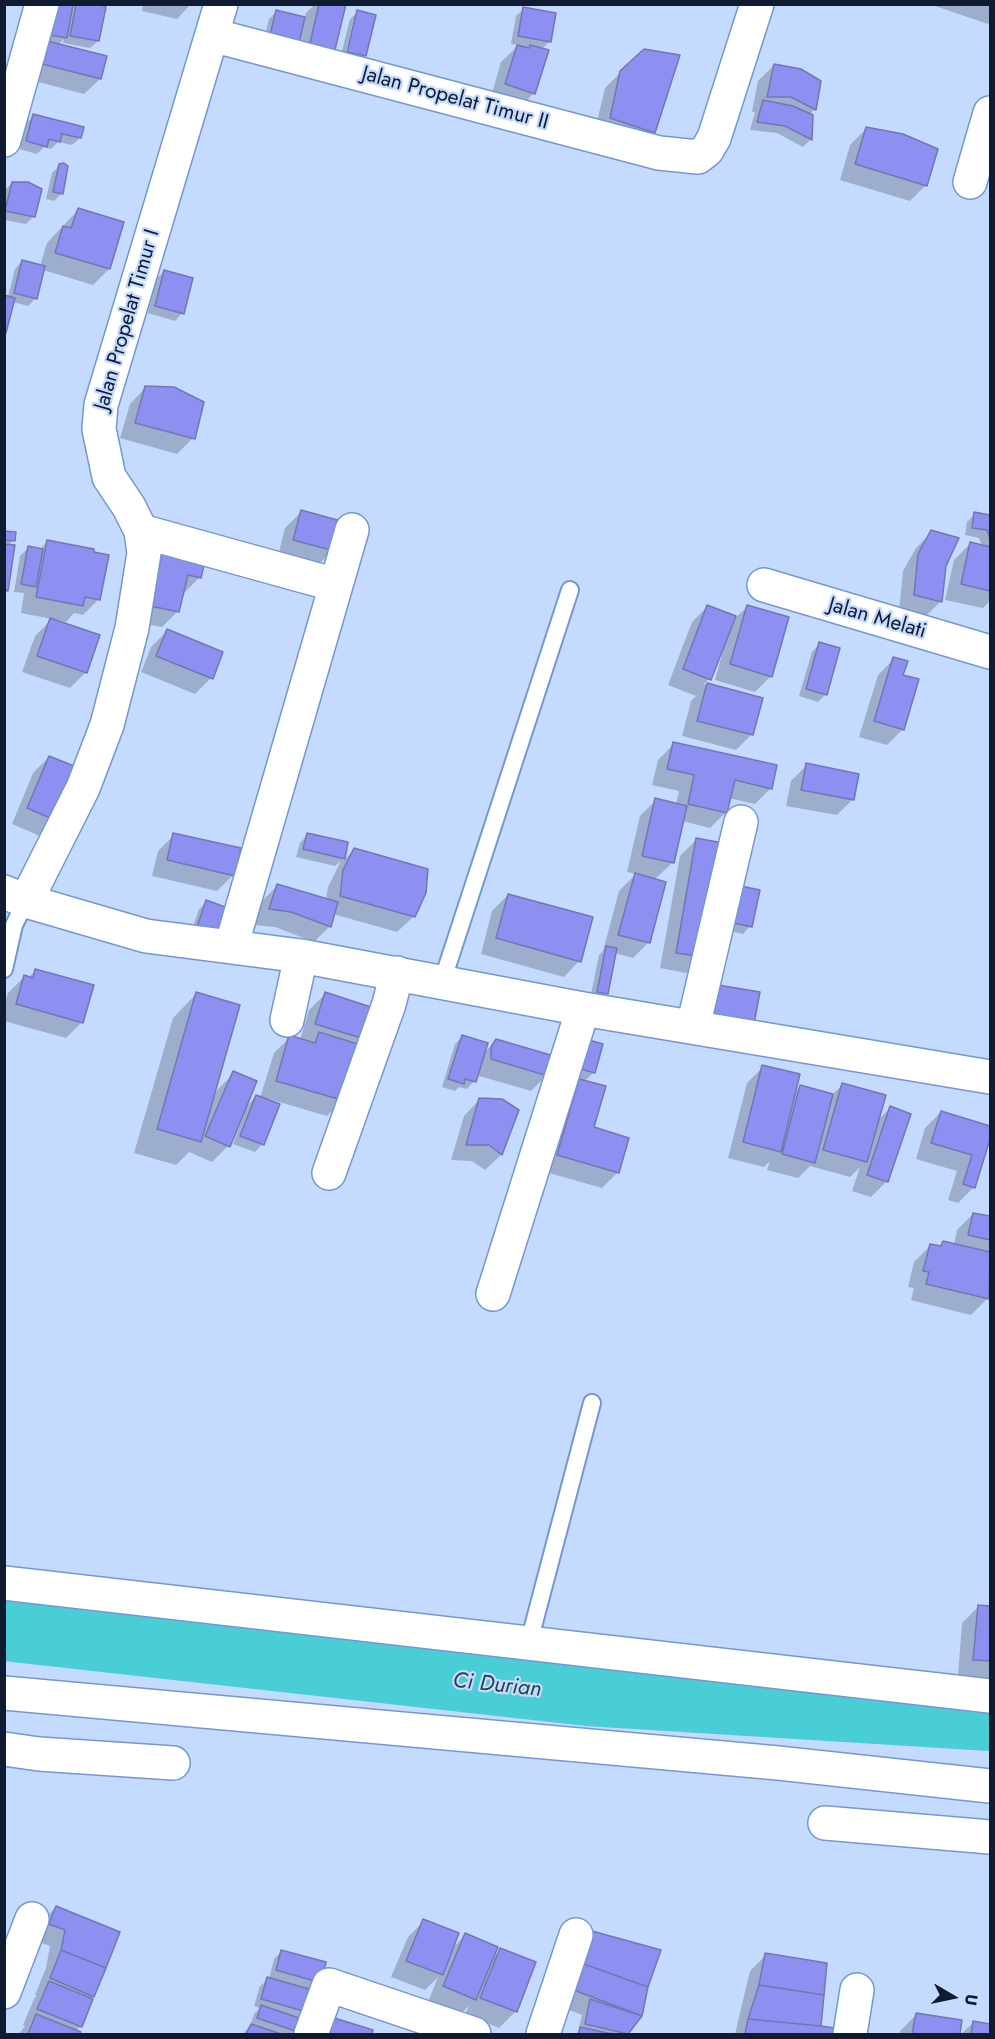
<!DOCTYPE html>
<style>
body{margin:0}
#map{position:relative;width:995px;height:2039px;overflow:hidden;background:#c4daff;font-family:Jost,sans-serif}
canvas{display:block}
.frame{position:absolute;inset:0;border:6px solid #0e1b31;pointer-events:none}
.north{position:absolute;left:923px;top:1967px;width:60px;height:60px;-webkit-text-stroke:4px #c4daff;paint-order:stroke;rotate:99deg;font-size:16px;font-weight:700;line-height:24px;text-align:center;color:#0e1b31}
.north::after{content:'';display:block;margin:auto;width:21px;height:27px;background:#0e1b31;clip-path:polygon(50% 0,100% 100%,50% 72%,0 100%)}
</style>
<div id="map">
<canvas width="995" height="2039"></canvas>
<div class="frame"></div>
<div class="north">U</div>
</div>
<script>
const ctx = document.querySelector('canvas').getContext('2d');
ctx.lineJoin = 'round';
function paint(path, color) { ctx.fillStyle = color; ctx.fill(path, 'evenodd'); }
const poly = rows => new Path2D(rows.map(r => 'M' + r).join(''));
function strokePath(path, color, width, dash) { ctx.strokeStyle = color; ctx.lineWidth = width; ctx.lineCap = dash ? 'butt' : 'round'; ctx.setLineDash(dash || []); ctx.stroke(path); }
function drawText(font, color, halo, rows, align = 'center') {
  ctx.font = font + ' Jost,sans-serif'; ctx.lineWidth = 4.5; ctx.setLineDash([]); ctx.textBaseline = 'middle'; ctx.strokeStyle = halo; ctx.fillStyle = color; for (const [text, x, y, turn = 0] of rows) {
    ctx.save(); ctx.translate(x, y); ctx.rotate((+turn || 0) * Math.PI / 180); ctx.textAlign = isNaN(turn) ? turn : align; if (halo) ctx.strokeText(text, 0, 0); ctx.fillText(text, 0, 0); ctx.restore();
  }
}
paint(poly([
 [54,4,71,9,76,4,95,4,98,41,90,48,63,43,64,39,58,45,100,79,84,94,23,78],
 [143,4,191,4,177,19,142,11],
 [315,4,345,4,332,57,261,51,269,19,276,12,304,19,306,13],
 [929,4,990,4,990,21,988,24],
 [524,9,550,41,541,50,534,93,518,109,490,100,501,62,519,45,511,44,516,16],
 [358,12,364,56,357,63,340,59,350,19],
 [354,19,357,19,347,59,344,59],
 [774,65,820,82,814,110,809,115,811,139,803,147,777,133,750,130,755,112,752,112,758,81],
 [621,72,654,132,638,148,594,134,605,88],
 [34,116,80,138,72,145,58,142,51,149,44,147,37,154,19,149,26,123],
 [866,129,926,185,910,201,840,180,850,145],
 [60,165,62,193,54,201,46,199,52,173],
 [12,183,40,189,33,217,26,224,4,220,4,191],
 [78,210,109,269,93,285,43,270,36,298,28,306,13,302,4,333,4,297,8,297,15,269,22,261,40,266,47,243],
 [164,272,182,313,175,321,148,313,156,279],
 [146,387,193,438,177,454,120,438,130,404],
 [301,512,333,550,317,566,278,556,285,528],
 [975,514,990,516,990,601,983,608,945,600,954,560,970,544,982,546,979,538,965,535,967,522],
 [4,532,13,540,8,546,7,590,4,592],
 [932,532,945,566,941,601,925,617,899,611,903,571,916,548],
 [48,541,99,599,83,615,74,613,66,622,56,620,86,672,70,688,22,672,35,636,52,619,21,613,24,593,14,592,20,556,28,548,39,550],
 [164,548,199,578,183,594,178,611,162,627,135,622,148,564],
 [708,606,731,622,747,607,771,676,755,692,715,680,724,647,722,647,709,679,704,684,761,699,752,734,736,750,682,736,691,701,696,696,668,685,692,622],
 [167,631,211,678,195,694,141,672,151,647],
 [820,644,826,694,818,702,799,696,812,652],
 [894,659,902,676,903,729,887,745,859,737,878,675],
 [674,744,771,788,755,804,729,798,726,812,710,828,682,821,672,863,654,880,649,942,633,958,615,953,607,993,599,1001,590,999,599,955,603,951,619,891,636,874,627,872,640,816,656,800,676,805,679,791,652,785,658,760],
 [49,757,56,820,40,836,12,824,33,773],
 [807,765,853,799,837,815,786,806,791,781],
 [174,835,233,875,217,891,152,876,158,851],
 [307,835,346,843,343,861,355,849,414,916,397,932,333,914,330,926,314,942,275,927,254,925,261,902,277,886,326,900,328,887,341,861,335,866,296,857,300,843],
 [696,840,702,957,686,973,660,968,680,856],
 [508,895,579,961,564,977,481,954,492,911],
 [734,895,750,926,743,934,726,930],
 [207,902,217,948,189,938,199,909],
 [36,970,82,1022,66,1038,4,1021,4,1006,8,993,24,977,28,978],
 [196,994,213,1095,214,1096,218,1089,234,1073,228,1146,212,1162,189,1152,176,1165,134,1153,173,1018],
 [325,994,376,1010,343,1100,327,1116,269,1099,269,1101,278,1105,262,1144,255,1152,233,1144,247,1106,256,1096,260,1098,274,1053,290,1037,300,1040,309,1010],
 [463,1036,482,1055,496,1041,547,1075,531,1091,476,1075,474,1081,467,1089,459,1087,455,1091,442,1087,455,1044],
 [578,1049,594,1072,584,1082,592,1128,618,1172,602,1188,542,1171,563,1096,581,1079,571,1076],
 [763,1067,794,1094,800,1087,832,1095,843,1084,877,1121,890,1108,887,1181,871,1197,852,1191,860,1167,850,1177,810,1166,798,1178,767,1170,770,1161,764,1167,728,1158,747,1083],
 [480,1099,517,1110,501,1155,485,1170,472,1161,451,1160,464,1116],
 [941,1112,990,1127,990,1134,974,1187,958,1203,948,1200,957,1171,916,1159,925,1128],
 [973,1214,990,1218,990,1285,987,1299,971,1315,911,1300,914,1288,908,1287,914,1262,930,1246,938,1247,943,1242,954,1245,957,1230],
 [978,1607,990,1608,989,1678,958,1675,962,1623],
 [56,1907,93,1996,90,1999,91,2000,80,2027,76,2031,79,2032,78,2034,19,2034,25,2026,23,2025,34,1999,37,1995,35,1995,46,1968,50,1946,34,1940,40,1923],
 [424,1921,452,1949,465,1935,492,1958,501,1950,534,1963,515,2012,499,2028,465,2014,469,2006,459,2015,428,2002,438,1977,425,1990,391,1977,408,1937],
 [577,1949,647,1987,641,2016,626,2034,575,2034,578,2032,582,2015,556,2005],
 [282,1951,325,1963,297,2031,293,2034,243,2034,250,2026,254,2014,260,2008,254,2006,260,1986,269,1979,274,1959],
 [766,1955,819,2028,839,2034,735,2034,750,1971],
 [916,2015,961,2022,959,2034,900,2034,900,2031],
 [973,2023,990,2025,990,2034,961,2034],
 [371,2031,371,2034,312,2034]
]), '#0003');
strokePath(poly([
 [4,1631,587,1696,990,1721]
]), '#4aced6', 60);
const building = poly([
 [57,4,73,4,67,38,50,35,57,4],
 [76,4,99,4,106,7,99,41,70,36,76,4],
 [319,4,346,4,333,58,308,52,319,4],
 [523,7,556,13,551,42,518,36,523,7],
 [276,10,305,17,297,51,268,44,276,10],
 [357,10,376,15,366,56,347,52,357,10],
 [43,40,107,56,101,79,38,63,43,40],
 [517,45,529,48,530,45,549,50,535,94,505,84,517,45],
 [644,49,680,55,655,133,610,118,620,71,644,49],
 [774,64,801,69,821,81,816,110,791,97,767,97,774,64],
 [763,100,793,106,813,115,812,140,785,126,757,122,763,100],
 [33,114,84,127,81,138,62,134,60,142,49,139,47,147,26,141,33,114],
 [866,127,903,134,938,149,927,186,855,164,866,127],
 [64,163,68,166,63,194,53,192,59,164,64,163],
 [12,182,28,182,42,189,35,217,5,211,12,182],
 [78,208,124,222,110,269,55,253,63,226,71,228,78,208],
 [22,260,45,266,37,299,14,293,22,260],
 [164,270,193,278,184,314,155,306,164,270],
 [4,295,15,298,6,333,4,333,4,295],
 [145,386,174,387,204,402,195,439,135,423,145,386],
 [301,510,341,521,334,551,293,540,301,510],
 [974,512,990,515,990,539,987,530,972,528,974,512],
 [931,530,959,538,946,566,942,602,914,595,918,554,931,530],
 [4,531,16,532,15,541,4,540,4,531],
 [47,540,94,549,94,552,109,555,100,600,85,597,83,606,36,597,47,540],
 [970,542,990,547,990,591,961,584,970,542],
 [4,544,15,545,8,591,4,590,4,544],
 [28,546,43,549,36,587,21,584,28,546],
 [164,546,206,556,201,578,188,575,179,612,150,606,164,546],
 [707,605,736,616,711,680,683,669,707,605],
 [747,605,789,617,772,677,730,664,747,605],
 [50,618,100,635,87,673,37,656,50,618],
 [167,629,223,652,213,679,156,656,167,629],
 [819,642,840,648,827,695,806,689,819,642],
 [893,657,908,661,903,675,919,679,904,730,874,721,893,657],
 [707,683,763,698,753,735,697,721,707,683],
 [673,742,777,765,772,789,735,780,727,813,688,804,694,775,667,769,673,742],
 [49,756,79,768,57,821,27,808,49,756],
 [806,763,859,774,854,800,801,790,806,763],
 [655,798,687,806,674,863,642,856,655,798],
 [173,833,241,848,235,876,167,860,173,833],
 [307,833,348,842,345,859,303,849,307,833],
 [696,838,723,843,703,957,676,953,696,838],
 [354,848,428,869,426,893,415,917,340,896,343,870,354,848],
 [635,873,666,882,650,943,618,935,635,873],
 [277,884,338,902,331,927,291,912,269,909,277,884],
 [741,886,760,890,752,927,733,923,741,886],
 [508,894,593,917,581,962,496,938,508,894],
 [206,900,236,911,226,941,196,930,206,900],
 [606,946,617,948,608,994,597,992,606,946],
 [35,969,94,985,83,1023,16,1004,24,975,33,978,35,969],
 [718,985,760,992,753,1029,711,1021,718,985],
 [196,992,240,1005,201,1142,157,1129,196,992],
 [325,992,377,1009,368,1040,315,1024,325,992],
 [319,1032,361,1045,345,1101,276,1081,289,1035,315,1043,319,1032],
 [462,1035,488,1043,476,1082,465,1079,464,1084,448,1079,462,1035],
 [496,1039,554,1056,548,1076,491,1059,491,1047,496,1039],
 [585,1039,603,1044,595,1073,577,1068,585,1039],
 [762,1065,800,1074,781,1152,743,1142,762,1065],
 [233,1071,257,1081,230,1147,205,1136,233,1071],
 [579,1079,606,1086,594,1127,629,1138,619,1173,557,1155,579,1079],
 [842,1083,886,1095,867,1162,823,1150,842,1083],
 [800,1085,833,1094,815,1163,782,1154,800,1085],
 [256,1095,280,1104,264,1145,240,1136,256,1095],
 [479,1098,502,1099,519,1110,502,1155,489,1145,466,1145,479,1098],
 [890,1106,911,1114,888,1182,867,1175,890,1106],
 [941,1111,990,1126,990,1139,975,1188,963,1184,972,1155,931,1143,941,1111],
 [973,1213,990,1216,990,1240,968,1235,973,1213],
 [943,1241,990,1252,989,1299,926,1284,929,1272,923,1271,930,1244,941,1246,943,1241],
 [978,1605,990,1606,990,1661,973,1660,978,1605],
 [56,1906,120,1932,106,1968,61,1950,65,1930,49,1924,56,1906],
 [423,1919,459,1933,443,1975,406,1961,423,1919],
 [592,1931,661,1950,648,1987,581,1963,592,1931],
 [465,1933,498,1947,476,2000,443,1986,465,1933],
 [500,1948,536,1962,517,2012,480,1998,500,1948],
 [61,1950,106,1968,94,1997,50,1978,61,1950],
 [281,1950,326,1962,321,1983,276,1970,281,1950],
 [765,1953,827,1963,824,1995,759,1985,765,1953],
 [581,1963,648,1987,642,2016,571,1989,581,1963],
 [267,1977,316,1991,310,2013,261,1999,267,1977],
 [49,1981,93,1999,82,2027,37,2009,49,1981],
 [759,1985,824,1995,821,2026,748,2019,759,1985],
 [590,1999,642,2016,628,2034,585,2024,590,1999],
 [261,2005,302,2019,298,2032,257,2018,261,2005],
 [916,2013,962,2020,960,2034,912,2034,916,2013],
 [36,2014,81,2032,79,2034,28,2034,36,2014],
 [328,2016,373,2030,372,2034,322,2034,328,2016],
 [748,2019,821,2026,842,2029,841,2034,745,2034,748,2019],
 [973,2021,990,2024,990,2034,971,2034,973,2021],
 [251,2024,281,2034,246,2034,251,2024],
 [580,2027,612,2034,579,2034,580,2027]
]);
paint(building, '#8d90f1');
strokePath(building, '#7376b5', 1.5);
const lane = poly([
 [4,969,14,925,26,901],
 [442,982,570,590],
 [529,1642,592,1403]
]);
const street = poly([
 [212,35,659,153,698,157,707,150,714,138,757,4],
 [4,140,42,4],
 [970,182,990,113],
 [141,531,336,585],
 [764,585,990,652],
 [4,892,26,901,146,936,301,956,583,1009,990,1077],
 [26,901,83,788,107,725,132,628,144,553,141,531,129,507,109,477,99,429,101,405,221,4],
 [231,947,352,530],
 [287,1020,301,956],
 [693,1027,741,822],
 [329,1173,389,1004,397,973],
 [493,1294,583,1009],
 [4,1583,990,1696],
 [4,1693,778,1763,990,1786],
 [4,1749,39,1754,173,1763],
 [825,1823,990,1837],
 [4,1992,32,1919],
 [311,2034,329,1985,474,2034],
 [543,2034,576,1935],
 [850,2034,857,1990]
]);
strokePath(lane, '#7597d1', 20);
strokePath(street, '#7597d1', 36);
strokePath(lane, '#fff', 16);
strokePath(street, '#fff', 33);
drawText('21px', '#0e1b31', '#c4daff', [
 ["Jalan Propelat Timur II",455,99,15],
 ["Jalan Propelat Timur I",128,320,-74],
 ["Jalan Melati",877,619,16]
]);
drawText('italic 22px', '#264344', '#c4daff', [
 ["Ci Durian",497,1686,6]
]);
</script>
